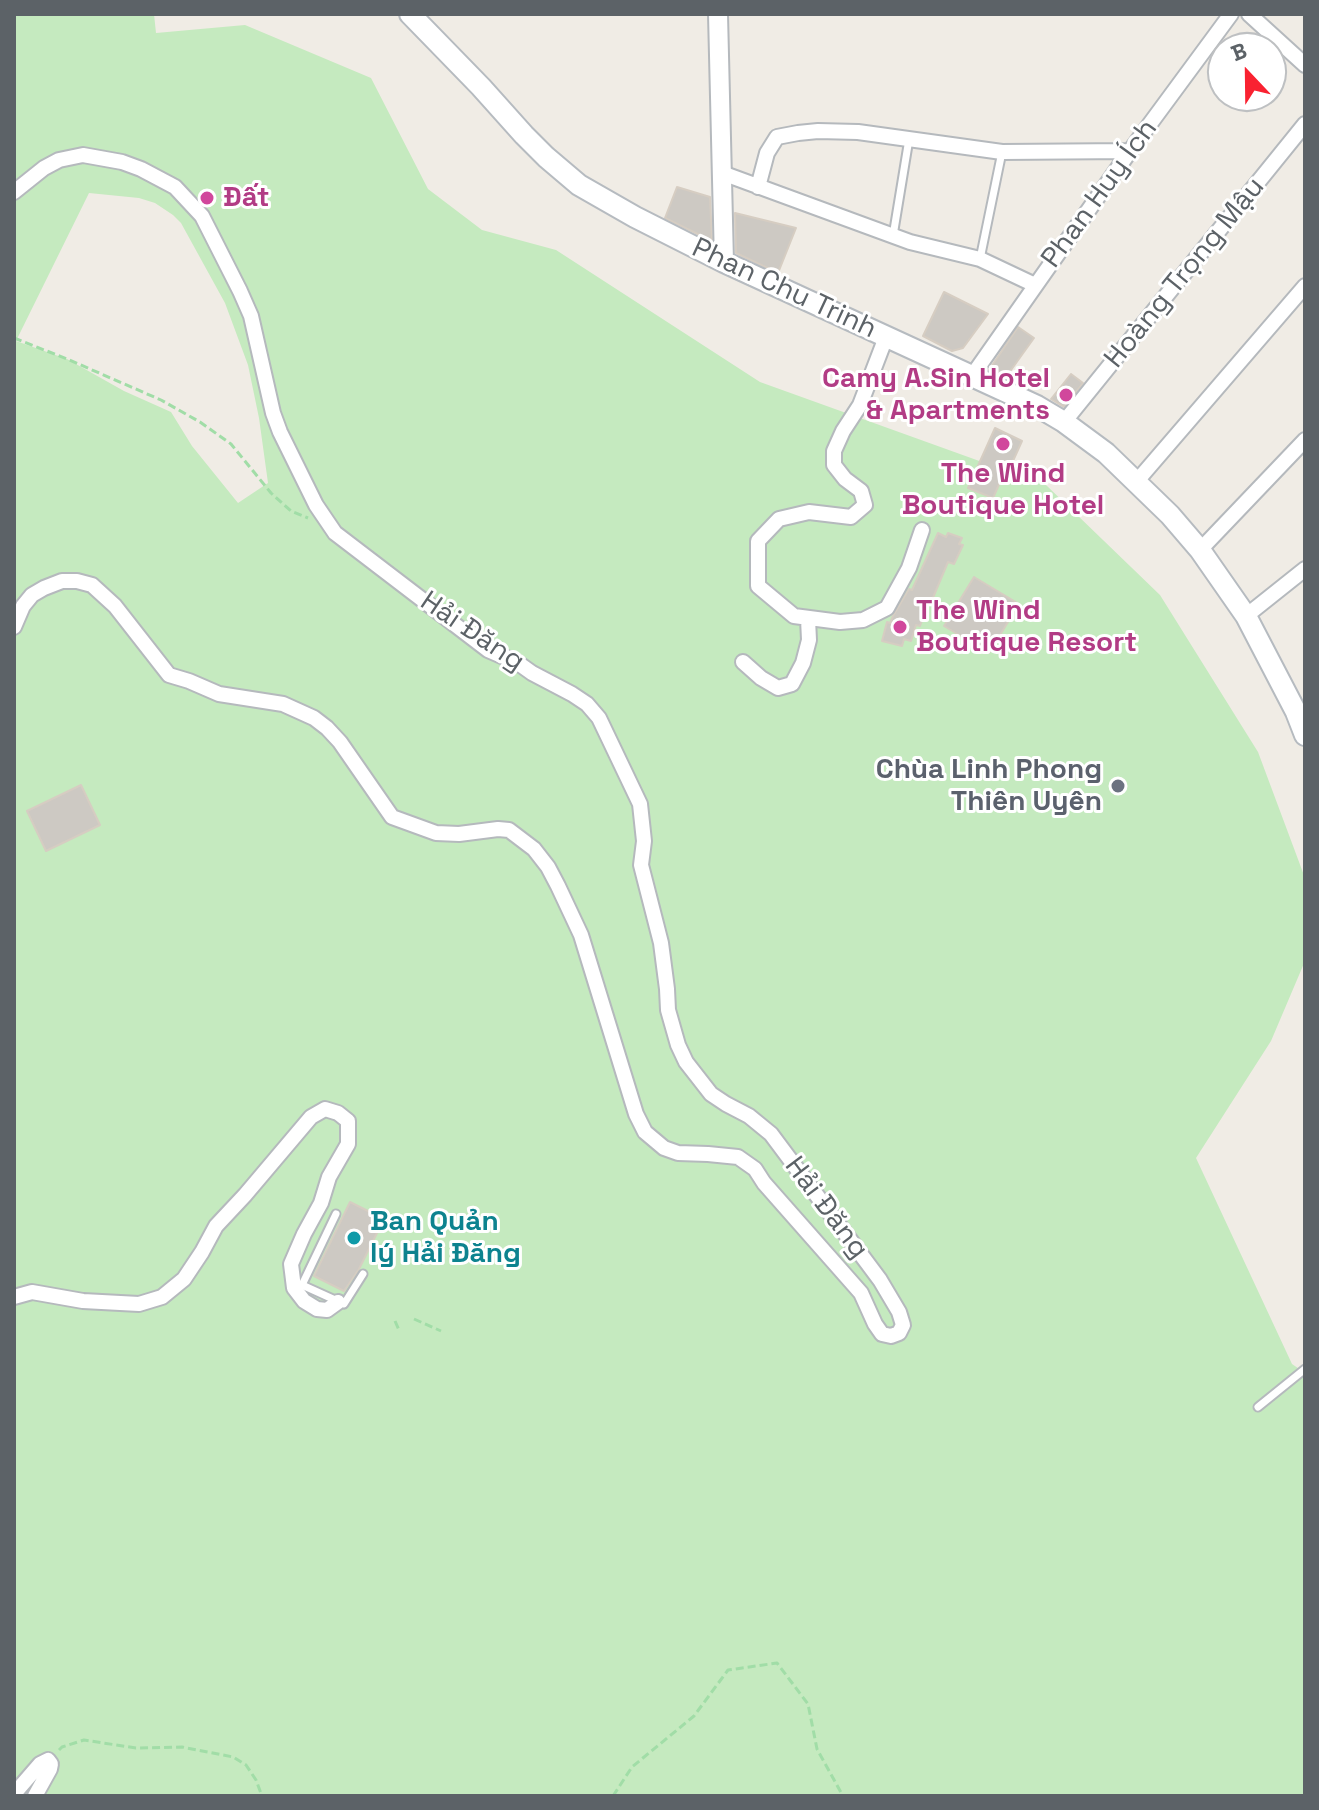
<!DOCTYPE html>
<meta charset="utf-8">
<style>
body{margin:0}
#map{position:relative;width:1319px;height:1810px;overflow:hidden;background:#f0ece5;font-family:"Space Grotesk",sans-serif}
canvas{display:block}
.frame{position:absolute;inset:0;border:16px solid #5c6267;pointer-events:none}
.north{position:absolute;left:1207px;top:32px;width:80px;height:80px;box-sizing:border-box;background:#fff;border:2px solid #bec0c2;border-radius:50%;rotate:338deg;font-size:22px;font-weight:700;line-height:32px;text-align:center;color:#5c6267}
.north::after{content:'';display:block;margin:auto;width:28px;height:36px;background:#f92231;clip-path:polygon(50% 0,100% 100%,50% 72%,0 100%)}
</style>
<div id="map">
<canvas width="1319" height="1810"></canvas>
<div class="frame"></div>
<div class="north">B</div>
</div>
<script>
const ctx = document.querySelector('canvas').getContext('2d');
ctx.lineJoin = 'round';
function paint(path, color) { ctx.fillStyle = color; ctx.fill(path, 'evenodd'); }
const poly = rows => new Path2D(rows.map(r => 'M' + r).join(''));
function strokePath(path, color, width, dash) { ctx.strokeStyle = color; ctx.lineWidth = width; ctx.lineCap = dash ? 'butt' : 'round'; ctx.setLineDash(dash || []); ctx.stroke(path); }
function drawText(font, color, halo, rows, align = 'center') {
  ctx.font = font + ' "Space Grotesk",sans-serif'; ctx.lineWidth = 6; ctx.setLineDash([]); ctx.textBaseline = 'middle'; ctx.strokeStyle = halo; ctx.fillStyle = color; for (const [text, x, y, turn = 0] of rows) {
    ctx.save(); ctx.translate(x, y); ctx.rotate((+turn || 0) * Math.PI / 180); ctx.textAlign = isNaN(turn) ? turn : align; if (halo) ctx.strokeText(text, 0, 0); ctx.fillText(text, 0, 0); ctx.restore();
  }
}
paint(poly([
 [14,14,154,14,156,33,245,25,371,78,428,189,482,230,556,250,760,382,1046,485,1160,595,1258,752,1305,878,1305,961,1271,1041,1196,1158,1292,1364,1305,1373,1305,1796,14,1796],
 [89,193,139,198,155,203,173,215,181,223,225,303,248,365,259,418,268,483,238,503,192,446,171,412,124,391,67,359,16,341]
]), '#c5eabf');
const building = poly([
 [677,187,710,197,712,241,665,218,677,187],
 [735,213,796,228,778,273,736,253,735,213],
 [944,292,988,314,963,348,952,351,923,336,944,292],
 [1018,327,1034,338,1006,377,989,370,1018,327],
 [1071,374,1083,383,1064,407,1051,399,1071,374],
 [995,428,1022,441,1008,472,1005,471,993,498,968,488,995,428],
 [938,533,946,537,948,533,962,538,959,544,963,545,954,564,948,562,932,600,930,599,920,626,916,625,911,641,904,639,902,646,882,641,887,622,890,623,893,616,909,589,912,590,938,533],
 [974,577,1019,604,989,653,944,626,974,577],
 [81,785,100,825,46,851,27,811,81,785],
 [350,1202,384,1219,359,1269,344,1291,314,1276,350,1202]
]);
paint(building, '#cdc9c3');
strokePath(building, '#d6cdc2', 2);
const service = poly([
 [893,236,909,139],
 [980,259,1002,152],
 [336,1214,302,1285,344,1304,363,1274],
 [1258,1407,1305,1369]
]);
const minor = poly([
 [1249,14,1305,65],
 [722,173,910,242,980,259,1035,285],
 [758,187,767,153,777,137,798,133,818,131,858,132,1002,152,1130,151],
 [14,192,44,168,59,160,83,155,122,162,141,169,175,187,202,216,240,291,251,316,273,413,280,432,316,505,335,533,488,650,518,663,532,673,572,694,587,704,599,718,640,804,644,841,641,865,661,943,667,989,668,1010,678,1045,686,1062,711,1094,726,1104,749,1116,771,1134,880,1280,899,1312,903,1325,899,1333,891,1336,882,1334,875,1324,861,1293,764,1183,755,1169,738,1157,708,1154,678,1153,664,1148,645,1132,636,1114,581,935,558,886,548,867,534,849,509,830,498,829,459,834,436,833,392,817,340,742,327,728,314,718,283,704,219,694,189,681,169,675,115,606,92,585,77,581,62,581,44,588,32,595,23,606,14,627],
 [886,337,860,405,843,431,834,451,834,465,845,479,861,491,865,505,851,517,809,512,779,519,758,541,758,586,794,616,840,622,863,620,887,608,909,568,922,530],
 [972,376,1130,151,1231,14],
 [1064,422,1305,124],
 [1137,481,1305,286],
 [1200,550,1305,440],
 [1246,616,1305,569],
 [743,662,761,678,778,688,792,684,803,663,809,640,808,619],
 [14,1297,32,1292,83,1301,139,1304,162,1297,184,1279,202,1252,216,1226,245,1195,311,1117,325,1109,338,1113,348,1121,348,1144,329,1177,321,1203,304,1234,291,1264,294,1288,304,1301,317,1309,327,1310,338,1302],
 [14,1794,40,1764,48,1760,51,1764,50,1769,35,1796]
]);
const tertiary = poly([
 [718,14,724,262]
]);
const secondary = poly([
 [410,14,481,87,524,135,546,157,579,185,635,217,724,262,1037,406,1064,422,1106,453,1170,515,1200,550,1246,616,1296,712,1305,735]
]);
strokePath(service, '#b5b9bd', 11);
strokePath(minor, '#b5b9bd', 18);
strokePath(tertiary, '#b5b9bd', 22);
strokePath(secondary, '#b6bbc0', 24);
strokePath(poly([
 [14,338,67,359,161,400,200,422,231,444,271,493,291,511,308,518],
 [414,1319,441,1331],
 [395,1321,399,1330],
 [59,1750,62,1747,84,1740,136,1748,182,1747,233,1757,246,1765,256,1780,262,1796],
 [613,1796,632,1767,694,1716,728,1670,777,1663,808,1704,817,1749,843,1796]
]), '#a1dda7', 3, [8, 4]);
strokePath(service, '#fff', 7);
strokePath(minor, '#fff', 14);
strokePath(tertiary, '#fff', 18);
strokePath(secondary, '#fff', 20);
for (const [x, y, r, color] of [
 [207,198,8,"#d1479c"],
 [1066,395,8,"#d1479c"],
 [1003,444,8,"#d1479c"],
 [900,627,8,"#d1479c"],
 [1118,786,8,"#6b7280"],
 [354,1238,8,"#0f9aa8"]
]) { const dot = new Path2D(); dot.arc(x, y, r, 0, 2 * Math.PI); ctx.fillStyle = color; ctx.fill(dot); strokePath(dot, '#fff', 3); }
drawText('28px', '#5c6267', '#fff', [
 ["Phan Huy Ích",1100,194,-54],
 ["Hoàng Trọng Mậu",1185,273,-51],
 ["Phan Chu Trinh",784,289,25],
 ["Hải Đăng",472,632,34],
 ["Hải Đăng",826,1208,53]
]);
drawText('bold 28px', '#b23c85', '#fff', [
 ["Đất",223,198],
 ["Camy A.Sin Hotel",1050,379,"right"],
 ["& Apartments",1050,411,"right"],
 ["The Wind",1003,474,"center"],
 ["Boutique Hotel",1003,506,"center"],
 ["The Wind",916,611],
 ["Boutique Resort",916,643]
], 'left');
drawText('bold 28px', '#5b616d', '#fff', [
 ["Chùa Linh Phong",1102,770],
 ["Thiên Uyên",1102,802]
], 'right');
drawText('bold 28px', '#0d838f', '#fff', [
 ["Ban Quản",370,1222],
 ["lý Hải Đăng",370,1254]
], 'left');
</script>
